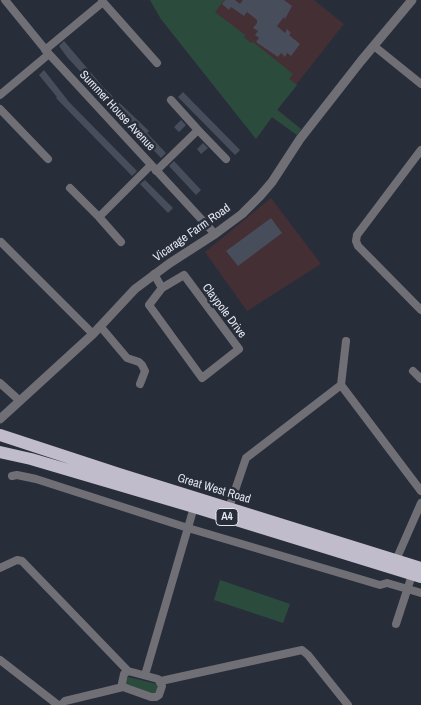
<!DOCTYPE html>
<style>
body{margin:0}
canvas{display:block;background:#282d3a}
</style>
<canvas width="421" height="705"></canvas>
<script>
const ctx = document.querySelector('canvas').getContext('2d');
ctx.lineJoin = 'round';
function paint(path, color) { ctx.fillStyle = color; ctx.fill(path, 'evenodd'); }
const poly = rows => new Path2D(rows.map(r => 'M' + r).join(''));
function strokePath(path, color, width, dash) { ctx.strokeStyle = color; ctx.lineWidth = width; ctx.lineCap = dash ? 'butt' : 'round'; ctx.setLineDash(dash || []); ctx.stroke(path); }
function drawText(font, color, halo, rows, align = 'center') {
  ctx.font = font + ' "Archivo Narrow",sans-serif'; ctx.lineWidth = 5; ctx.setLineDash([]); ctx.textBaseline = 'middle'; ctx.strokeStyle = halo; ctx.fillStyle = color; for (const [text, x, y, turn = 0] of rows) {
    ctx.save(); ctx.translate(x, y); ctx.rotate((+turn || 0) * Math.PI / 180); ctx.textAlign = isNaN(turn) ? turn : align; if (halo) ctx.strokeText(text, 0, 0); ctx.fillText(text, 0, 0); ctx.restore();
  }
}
paint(poly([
 [150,0,314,0,344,24,277,109,301,129,297,135,272,117,260,132,235,112,161,19],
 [271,198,321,264,247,311,205,252]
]), '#432f34');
paint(poly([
 [150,0,224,0,215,12,245,35,244,37,251,43,253,42,293,74,289,79,297,85,277,110,301,129,297,135,272,117,256,139,161,19],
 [220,580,290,604,283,623,214,600],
 [128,677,157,684,157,693,150,694,127,687,125,682]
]), '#2b4c3d');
paint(poly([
 [225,0,235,0,240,4,243,0,284,0,292,6,285,19,284,17,277,26,285,33,287,29,291,33,289,35,300,44,291,56,287,53,285,57,281,53,278,57,256,42,259,38,255,35,258,31,253,28,257,23,257,20,247,12,244,16,231,7,229,10,222,4],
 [64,41,104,88,149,131,147,133,166,153,161,158,143,139,145,137,139,131,113,107,67,57,59,46],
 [44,70,69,102,137,171,132,176,56,98,57,97,39,75],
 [183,92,240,150,235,155,178,97],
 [181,120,186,125,179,132,174,127],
 [203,143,208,148,201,154,197,149],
 [174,161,201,190,196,195,169,166],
 [145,180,173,208,168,213,140,184],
 [271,218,282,233,238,266,226,251]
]), '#474d5a');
strokePath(poly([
 [5,0,49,54,215,234],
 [103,2,157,63],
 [374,46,421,84],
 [45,50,103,2,102,0],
 [0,95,49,54],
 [0,109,48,159],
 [198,130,226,159],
 [421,150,357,235,356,241,358,246,421,310],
 [156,171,198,130,171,100],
 [70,188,99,217],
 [1,242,93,334],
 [121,242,99,217,151,165],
 [154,274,162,288,184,275,239,349,202,378,149,305,162,288],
 [100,326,127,358,139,362,142,365,145,371,140,384],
 [413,371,421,379],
 [0,383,20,401],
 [341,385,421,491],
 [12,476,17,475,36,479,188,528,380,585,387,583,421,593],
 [229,508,246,458,341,385,346,341],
 [396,560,421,503],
 [0,568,17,560,22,561,128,671],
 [396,624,412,575],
 [0,660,58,705],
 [128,671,158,679,162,686,159,695,156,697,151,697,123,687,122,683,124,674,128,671],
 [145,675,194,507],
 [161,681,302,650,308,655,348,705],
 [61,705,65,701,123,687]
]), '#716f76', 8);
strokePath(poly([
 [0,419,93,334,135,289,170,263,215,234,242,214,260,196,272,182,300,139,361,61,412,0]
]), '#716f76', 9);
strokePath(poly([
 [0,435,119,474,421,568],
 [0,452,31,459,194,507,421,577]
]), '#c0bccc', 12);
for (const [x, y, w] of [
 [227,517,22]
]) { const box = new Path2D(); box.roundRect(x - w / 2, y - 8.5, w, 17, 4); ctx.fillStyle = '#282d3a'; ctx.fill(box); strokePath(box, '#e4e7ef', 1); }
drawText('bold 11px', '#e4e7ef', null, [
 ["A4",227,517]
]);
drawText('12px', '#e4e7ef', '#282d3a', [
 ["Summer House Avenue",117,111,47],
 ["Vicarage Farm Road",192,233,-35],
 ["Claypole Drive",224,311,53],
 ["Great West Road",214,489,17]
]);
</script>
